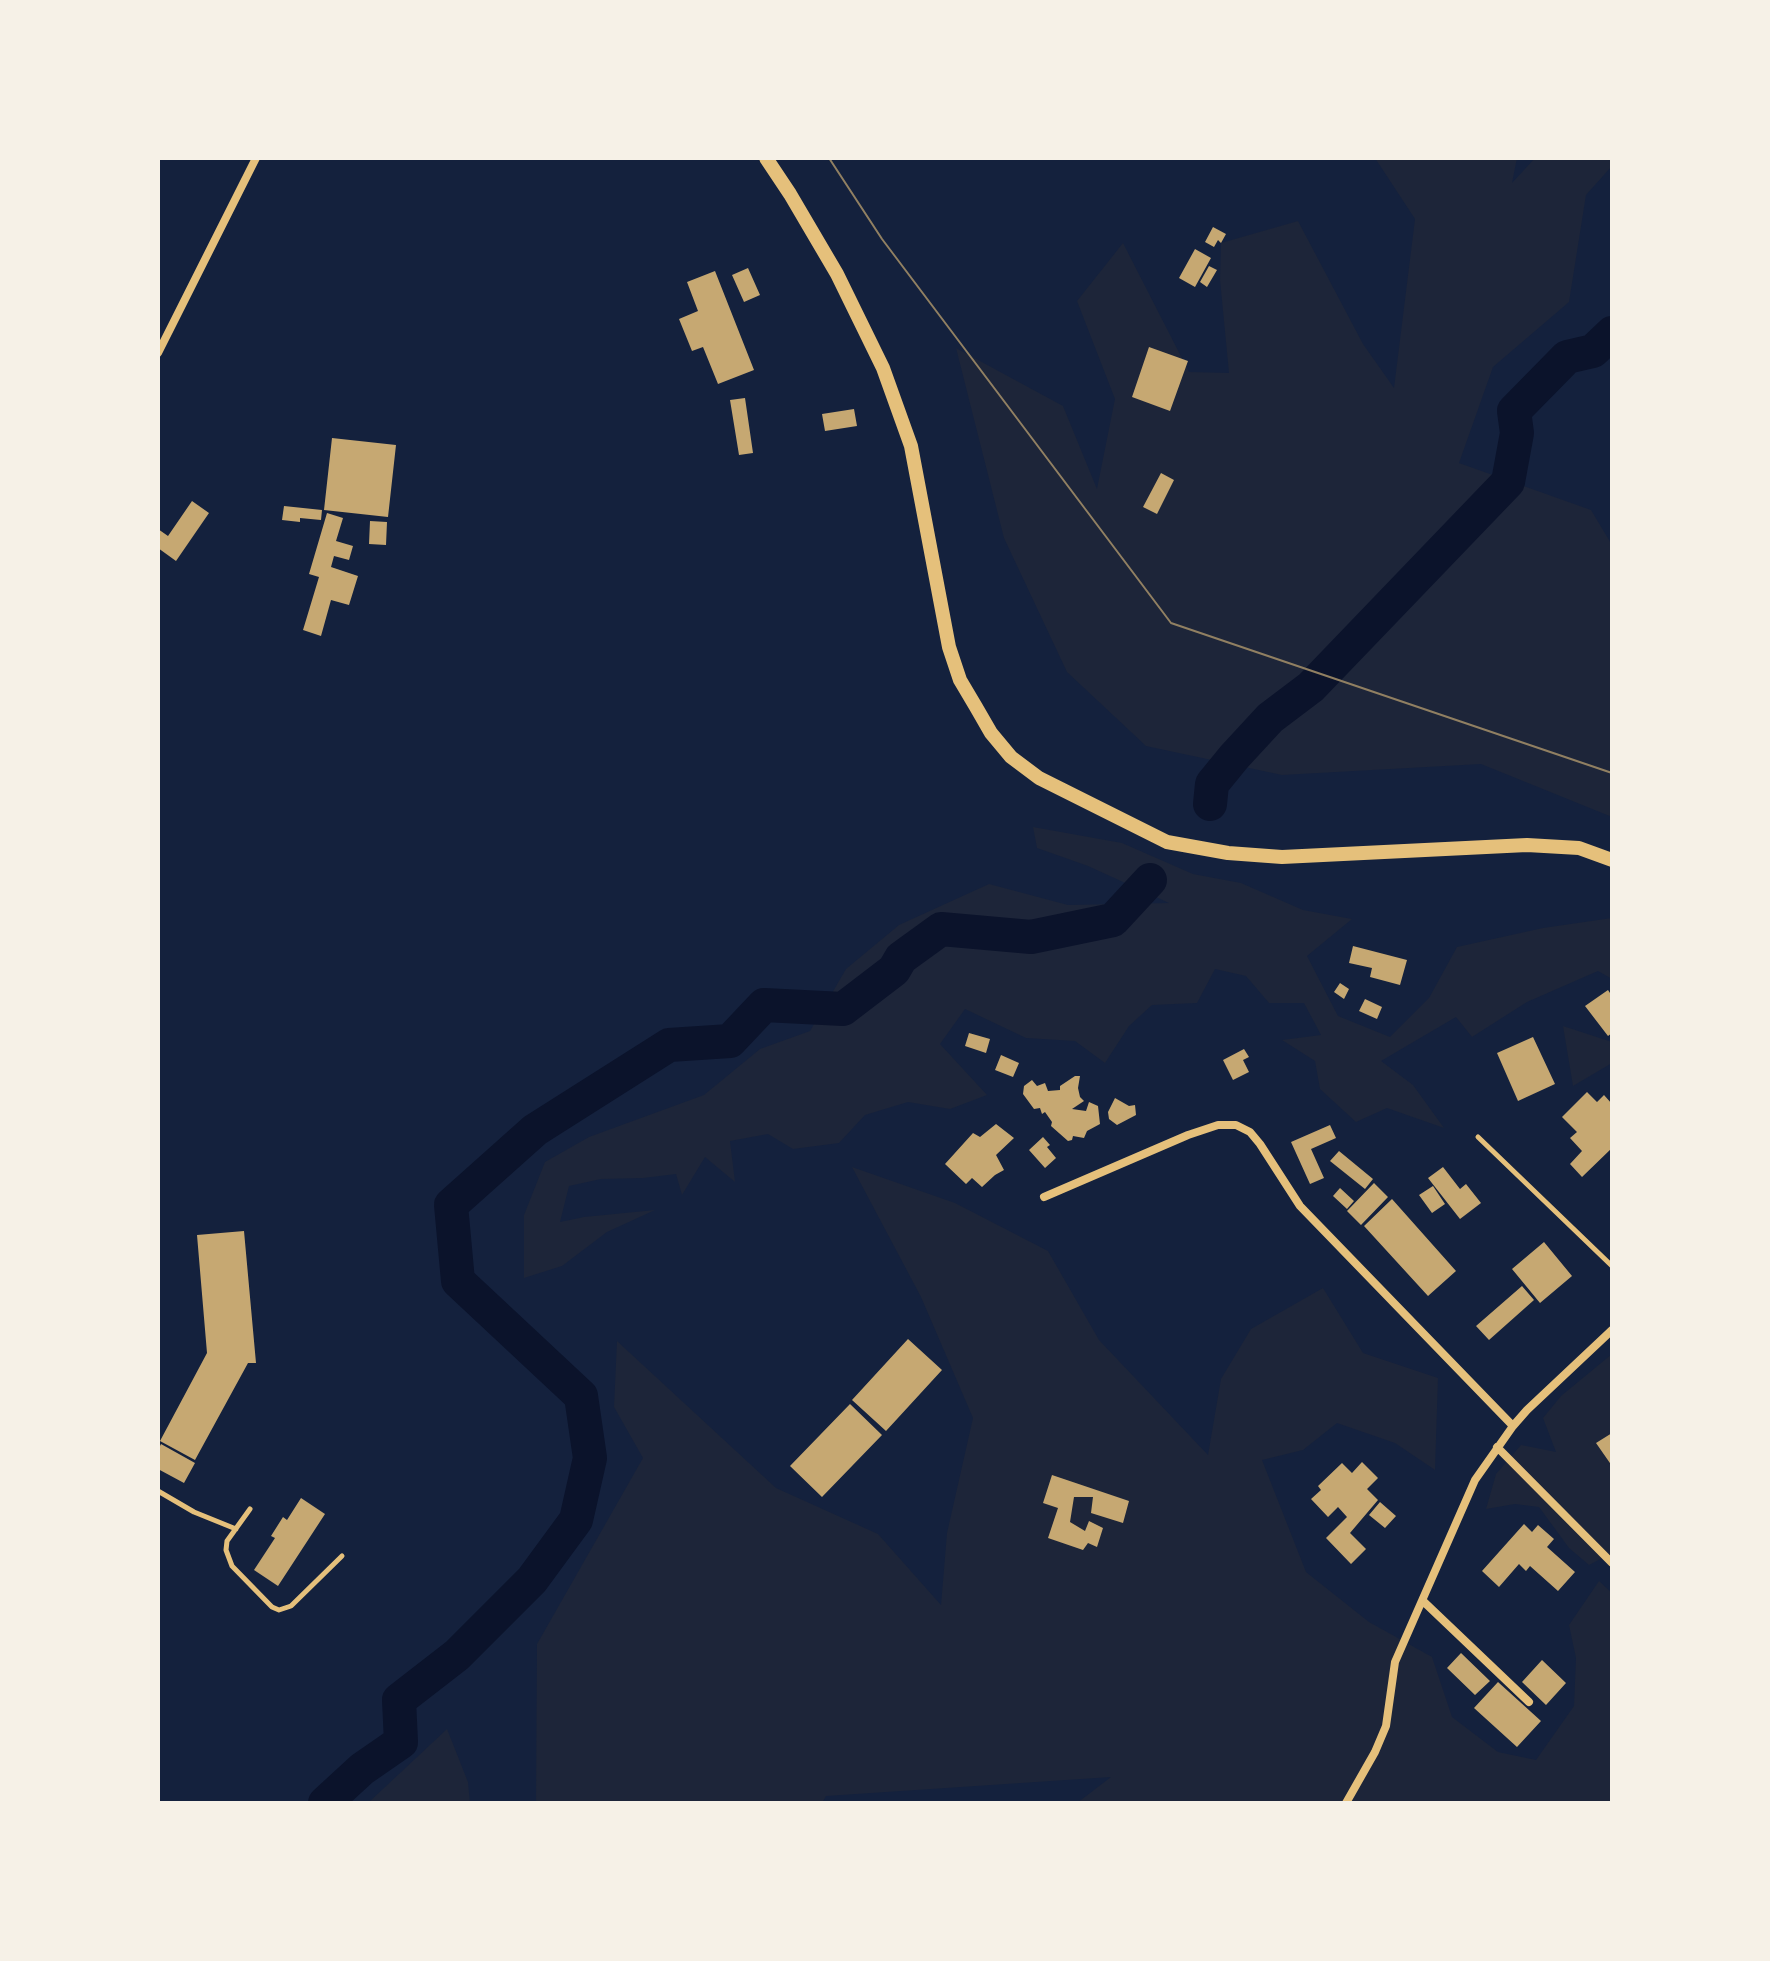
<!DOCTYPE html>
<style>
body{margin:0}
#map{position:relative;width:1770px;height:1961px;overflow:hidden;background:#14213d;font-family:"DejaVu Sans",sans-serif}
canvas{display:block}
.frame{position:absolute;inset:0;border:160px solid #f6f1e7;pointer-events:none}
</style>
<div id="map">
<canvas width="1770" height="1961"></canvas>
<div class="frame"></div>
</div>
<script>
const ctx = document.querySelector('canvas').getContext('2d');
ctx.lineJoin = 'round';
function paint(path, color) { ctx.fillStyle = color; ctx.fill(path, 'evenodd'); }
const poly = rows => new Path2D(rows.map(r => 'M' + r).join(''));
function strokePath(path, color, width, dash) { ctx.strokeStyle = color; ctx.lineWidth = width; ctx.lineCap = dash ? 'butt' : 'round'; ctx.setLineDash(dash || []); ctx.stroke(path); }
paint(poly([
 [1375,158,1517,158,1512,183,1535,158,1612,158,1612,166,1586,195,1569,302,1493,367,1459,463,1591,510,1612,545,1612,817,1481,764,1282,775,1146,746,1067,672,1004,538,956,348,1063,406,1097,489,1115,399,1077,301,1123,243,1189,372,1229,373,1220,280,1221,243,1298,221,1363,344,1394,388,1415,219],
 [1033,827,1122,843,1193,874,1241,883,1303,910,1352,919,1307,956,1338,1016,1390,1037,1429,998,1457,947,1543,928,1612,918,1612,979,1598,971,1527,1002,1472,1037,1456,1017,1381,1061,1413,1085,1444,1128,1387,1108,1356,1122,1320,1089,1315,1061,1282,1040,1321,1035,1304,1003,1269,1003,1246,976,1215,969,1197,1003,1152,1005,1129,1026,1105,1063,1075,1041,1026,1038,965,1009,940,1044,987,1095,950,1109,908,1102,865,1115,839,1143,793,1149,768,1134,730,1141,735,1182,705,1157,682,1195,676,1174,643,1178,601,1179,569,1186,560,1222,584,1217,655,1210,607,1232,562,1266,524,1278,524,1215,545,1162,589,1137,704,1095,760,1049,810,1031,846,969,899,925,989,884,1068,905,1169,903,1088,866,1037,848],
 [1563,1026,1612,1042,1612,1063,1573,1086],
 [852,1167,955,1203,1048,1251,1099,1340,1208,1455,1221,1379,1251,1329,1323,1288,1363,1353,1438,1378,1435,1470,1395,1443,1337,1423,1303,1450,1262,1460,1306,1572,1369,1622,1432,1657,1452,1717,1498,1752,1536,1760,1574,1706,1576,1658,1569,1625,1599,1581,1612,1593,1612,1803,1077,1803,1111,1777,826,1796,822,1803,536,1803,537,1644,643,1458,614,1407,617,1341,776,1488,878,1534,941,1605,947,1533,973,1418,921,1297],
 [1612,1354,1612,1553,1589,1565,1569,1548,1539,1507,1515,1504,1486,1509,1496,1474,1521,1445,1556,1452,1543,1418,1561,1396],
 [447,1729,468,1782,470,1803,368,1803]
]), '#1d2539');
strokePath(poly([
 [1210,804,1212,784,1234,757,1270,718,1311,687,1508,482,1517,433,1514,411,1567,357,1593,351,1612,333],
 [325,1803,362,1769,401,1742,399,1700,457,1655,532,1580,576,1520,590,1458,581,1396,458,1281,451,1205,535,1130,669,1045,730,1041,764,1005,843,1009,894,970,901,958,941,929,1031,937,1113,920,1150,880]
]), '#0b132b', 34);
paint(poly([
 [1213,227,1226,234,1221,243,1218,240,1214,247,1205,242],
 [1195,249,1211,258,1195,287,1179,278],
 [1209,266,1217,270,1207,287,1200,282],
 [748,268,760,295,744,302,732,275],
 [715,271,754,370,718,384,703,347,692,351,679,319,698,311,687,282],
 [1149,347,1188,361,1170,411,1132,397],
 [745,398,753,453,739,455,730,400],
 [854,409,857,426,825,431,822,414],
 [332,438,396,445,388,517,324,510],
 [1161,473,1174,480,1157,514,1143,507],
 [192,501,209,513,176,561,158,548,158,529,168,536],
 [284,506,322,510,321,520,300,518,300,522,282,520],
 [327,513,343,518,336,541,353,546,349,560,334,556,331,567,358,576,349,605,331,600,321,636,303,630,319,577,309,574],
 [370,521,387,522,386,545,369,544],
 [1353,946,1407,960,1400,985,1370,977,1372,968,1349,963],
 [1340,983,1349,989,1344,999,1334,992],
 [1608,990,1612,996,1612,1033,1608,1036,1585,1006],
 [1365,999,1382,1007,1377,1019,1359,1011],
 [969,1033,990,1039,986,1053,965,1046],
 [1533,1037,1555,1084,1518,1101,1497,1053],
 [1244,1049,1249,1057,1243,1060,1249,1072,1233,1080,1223,1060],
 [1001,1055,1019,1063,1013,1077,995,1070],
 [1075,1076,1080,1076,1078,1088,1080,1097,1084,1101,1072,1109,1086,1111,1089,1102,1098,1106,1100,1124,1087,1131,1084,1138,1073,1136,1072,1140,1068,1141,1051,1126,1052,1122,1045,1112,1042,1114,1040,1108,1034,1109,1023,1094,1024,1086,1032,1080,1037,1086,1045,1083,1048,1091,1060,1090,1060,1086],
 [1587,1092,1597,1102,1604,1095,1612,1104,1612,1148,1582,1177,1570,1164,1582,1151,1570,1138,1577,1132,1562,1117],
 [1115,1098,1129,1106,1135,1105,1136,1115,1117,1125,1109,1119,1108,1112],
 [996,1124,1014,1138,996,1155,1004,1170,995,1175,982,1187,972,1178,966,1184,945,1164,973,1133,980,1137],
 [1330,1125,1336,1138,1311,1149,1324,1178,1310,1184,1291,1142],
 [1043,1137,1050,1145,1047,1147,1056,1158,1045,1168,1029,1150],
 [1339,1151,1373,1179,1365,1189,1330,1161],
 [1443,1167,1460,1189,1466,1184,1481,1203,1460,1219,1428,1178],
 [1374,1183,1388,1197,1361,1225,1347,1211],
 [1433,1186,1445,1204,1432,1213,1419,1195],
 [1340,1188,1354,1201,1347,1209,1333,1196],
 [1392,1199,1456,1271,1428,1296,1364,1226],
 [244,1231,256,1363,248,1363,195,1460,160,1441,207,1353,197,1235],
 [1544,1242,1572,1276,1540,1303,1512,1269],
 [1522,1286,1534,1300,1489,1340,1476,1326],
 [908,1339,942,1370,886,1431,852,1400],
 [850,1404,882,1435,822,1497,790,1466],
 [1612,1433,1612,1466,1596,1443],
 [161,1444,195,1463,184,1483,158,1469,158,1450],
 [1362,1462,1378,1478,1367,1489,1378,1500,1350,1533,1366,1549,1351,1564,1326,1538,1347,1517,1338,1507,1328,1517,1311,1499,1321,1490,1318,1486,1342,1463,1352,1473],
 [1052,1475,1129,1501,1123,1523,1091,1513,1093,1497,1074,1497,1070,1522,1085,1531,1089,1521,1103,1528,1097,1547,1088,1543,1083,1550,1048,1538,1058,1508,1043,1503],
 [301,1498,325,1514,278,1586,254,1570,275,1538,271,1536,283,1517,287,1520],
 [1380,1502,1396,1516,1385,1528,1369,1515],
 [1524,1524,1532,1532,1538,1525,1554,1539,1547,1547,1575,1572,1558,1591,1530,1566,1526,1571,1519,1564,1499,1587,1482,1571],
 [1461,1653,1490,1681,1475,1695,1447,1668],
 [1542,1660,1566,1683,1546,1705,1522,1682],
 [1498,1682,1541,1721,1517,1747,1474,1708]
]), '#c6a872');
strokePath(poly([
 [1478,1137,1612,1266],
 [158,1491,194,1512,236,1529],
 [250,1509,227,1541,226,1550,232,1566,272,1607,279,1610,291,1606,342,1556]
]), '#e5c07b', 5);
strokePath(poly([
 [158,353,256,158],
 [1044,1197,1188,1135,1218,1125,1236,1125,1250,1132,1260,1144,1300,1206,1513,1426],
 [1497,1447,1612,1563],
 [1423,1601,1529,1702],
 [1346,1803,1375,1752,1386,1726,1395,1662,1475,1480,1513,1426,1527,1410,1612,1330]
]), '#e5c07b', 8);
strokePath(poly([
 [766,158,790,194,837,274,883,368,911,446,949,647,960,680,976,707,991,733,1011,757,1039,778,1167,842,1228,853,1282,857,1527,845,1579,848,1612,860]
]), '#e5c07b', 14);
strokePath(poly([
 [829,158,882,239,1171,623,1612,773]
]), '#918062', 2);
</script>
